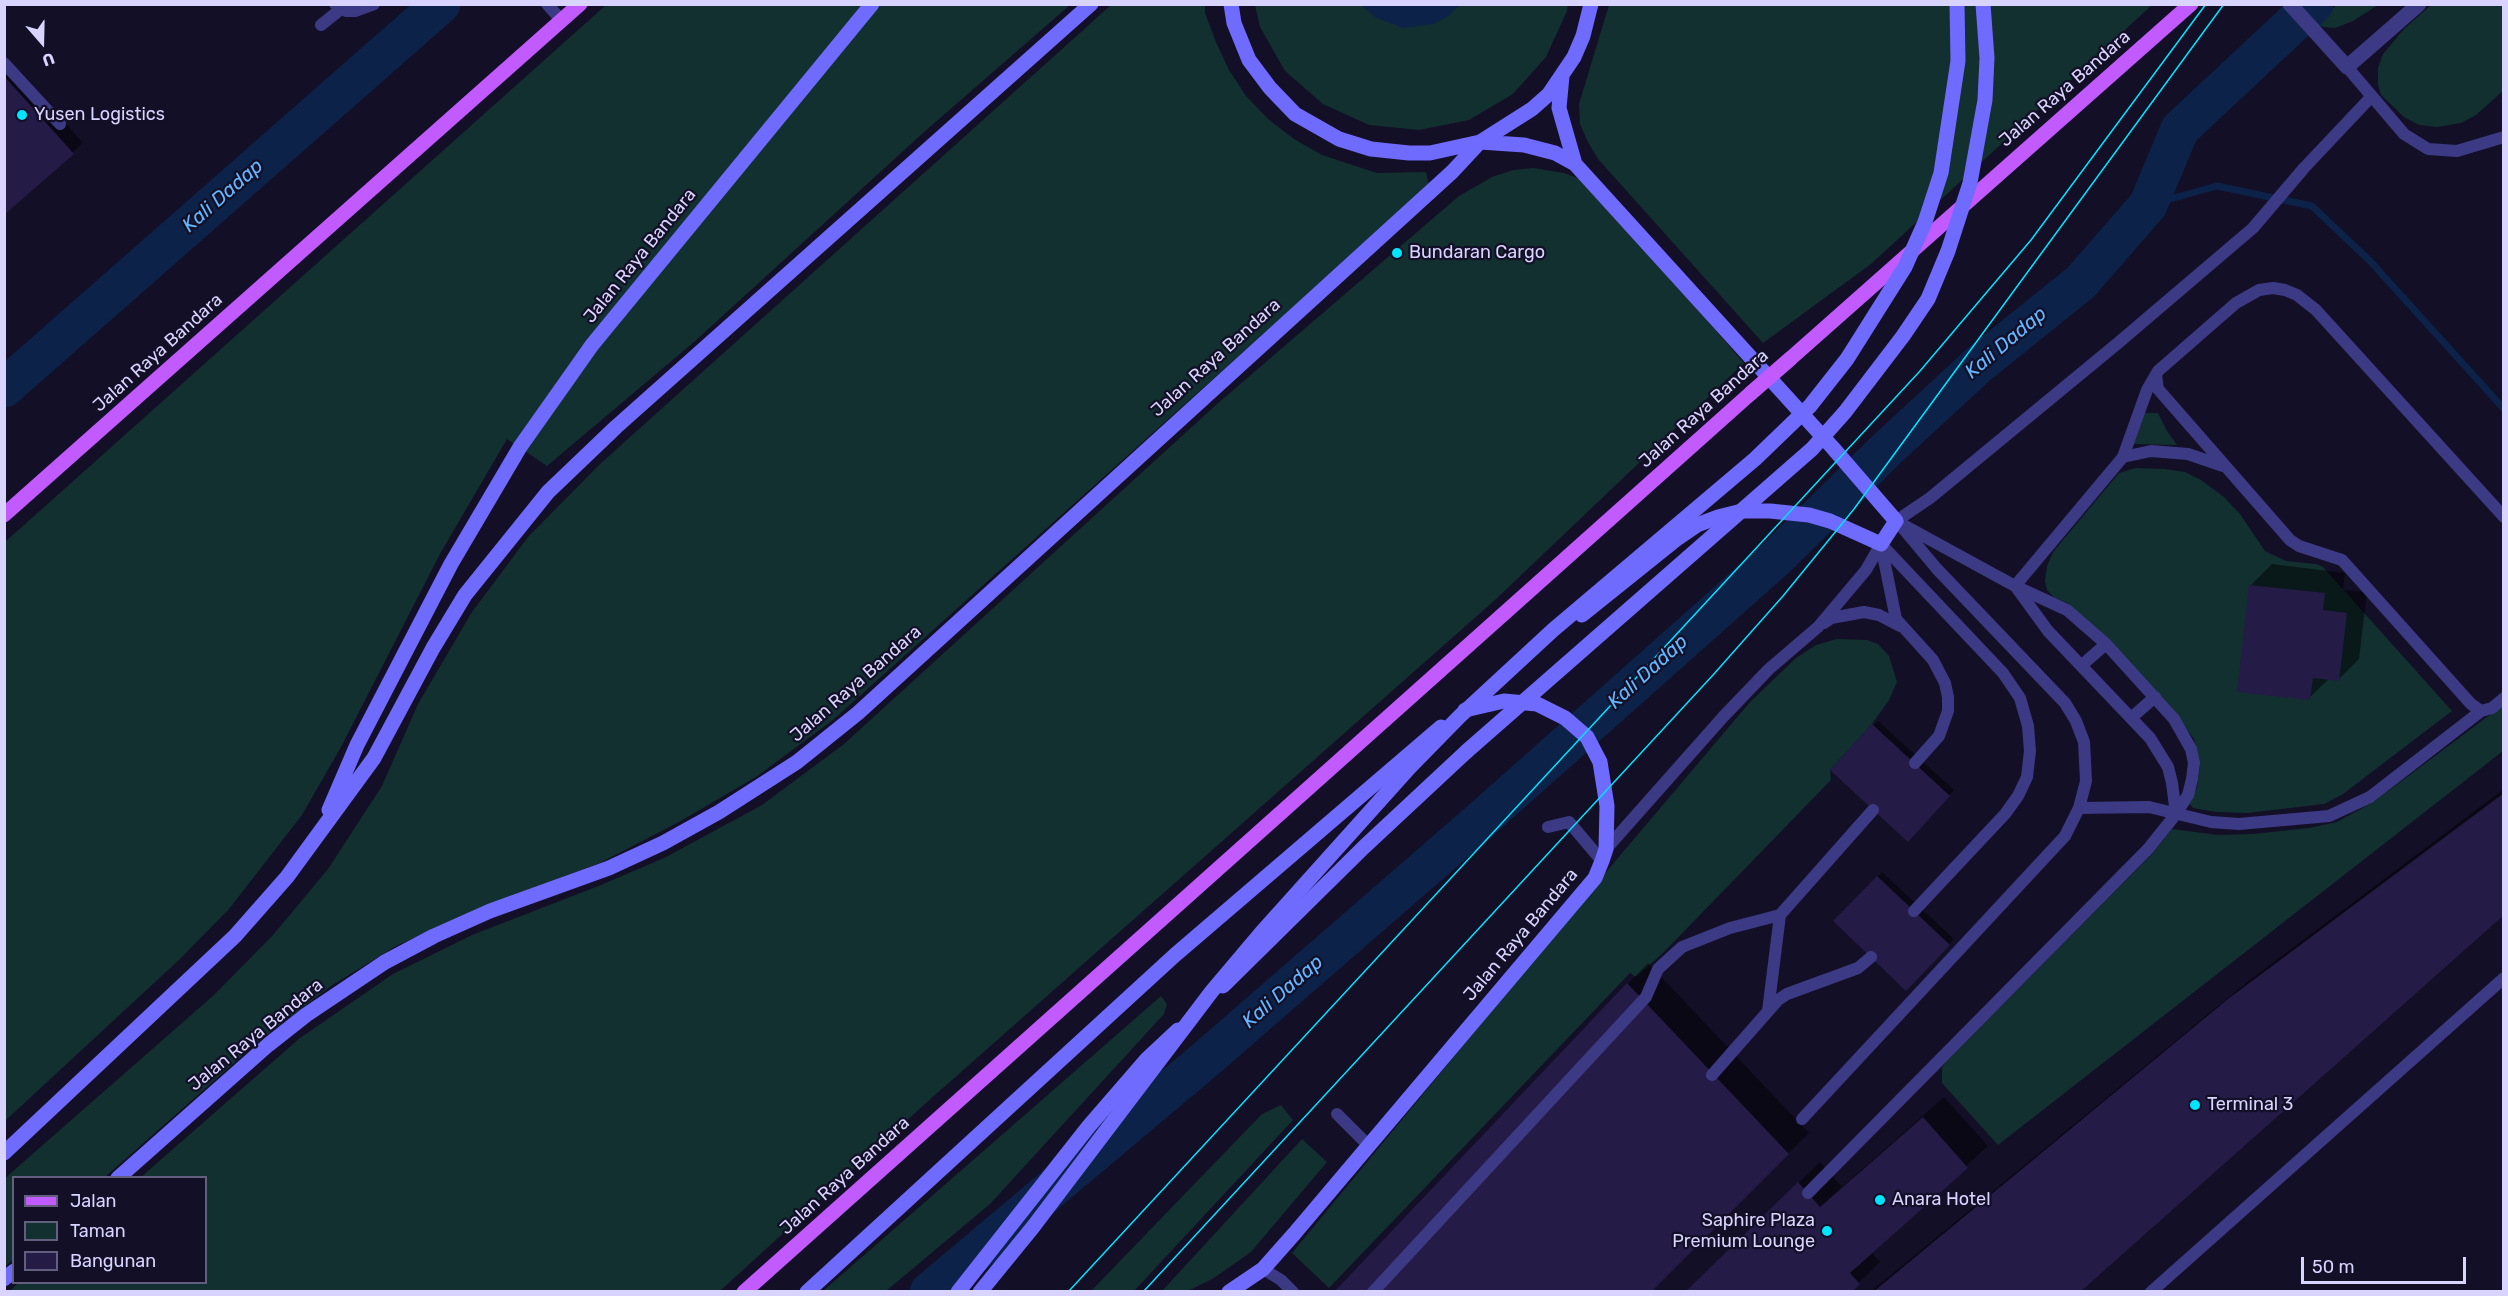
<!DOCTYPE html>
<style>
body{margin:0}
#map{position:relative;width:2508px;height:1296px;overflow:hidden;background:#130f26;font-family:Rubik,sans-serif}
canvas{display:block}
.frame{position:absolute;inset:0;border:6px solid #d9d4ff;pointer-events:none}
.legend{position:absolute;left:12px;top:1176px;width:195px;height:108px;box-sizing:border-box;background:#130f26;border:2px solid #625e7d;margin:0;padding:8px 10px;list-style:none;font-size:18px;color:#d9d4ff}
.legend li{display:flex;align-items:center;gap:12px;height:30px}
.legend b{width:30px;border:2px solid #625e7d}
.north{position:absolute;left:12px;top:12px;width:60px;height:60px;-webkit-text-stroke:4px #130f26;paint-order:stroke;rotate:160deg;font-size:16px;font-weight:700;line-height:24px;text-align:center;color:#d9d4ff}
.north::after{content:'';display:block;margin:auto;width:21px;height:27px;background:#d9d4ff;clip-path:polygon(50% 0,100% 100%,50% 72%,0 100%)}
.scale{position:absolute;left:2301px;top:1257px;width:165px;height:27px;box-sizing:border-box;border:3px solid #d9d4ff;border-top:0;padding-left:8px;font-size:18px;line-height:21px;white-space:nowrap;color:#d9d4ff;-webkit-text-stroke:4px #130f26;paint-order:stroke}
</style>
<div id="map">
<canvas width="2508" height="1296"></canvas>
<div class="frame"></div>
<ul class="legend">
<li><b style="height:8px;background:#c25bff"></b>Jalan</li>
<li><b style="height:16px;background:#12302f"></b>Taman</li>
<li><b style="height:16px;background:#241b47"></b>Bangunan</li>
</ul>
<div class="north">U</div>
<div class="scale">50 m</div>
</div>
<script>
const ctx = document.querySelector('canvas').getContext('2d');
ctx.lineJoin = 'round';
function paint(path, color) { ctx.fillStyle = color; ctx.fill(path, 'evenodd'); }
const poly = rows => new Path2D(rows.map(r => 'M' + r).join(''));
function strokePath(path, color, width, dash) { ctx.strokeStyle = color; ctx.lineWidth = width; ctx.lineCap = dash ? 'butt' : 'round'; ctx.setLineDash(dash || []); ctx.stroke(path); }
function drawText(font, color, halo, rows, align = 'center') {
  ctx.font = font + ' Rubik,sans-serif'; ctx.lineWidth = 4.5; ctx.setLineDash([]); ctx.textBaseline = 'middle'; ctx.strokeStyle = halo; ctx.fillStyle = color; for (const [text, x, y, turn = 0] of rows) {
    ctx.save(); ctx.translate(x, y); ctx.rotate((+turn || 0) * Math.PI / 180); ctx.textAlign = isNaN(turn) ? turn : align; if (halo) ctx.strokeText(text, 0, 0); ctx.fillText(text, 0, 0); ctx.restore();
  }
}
paint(poly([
 [2432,4,2504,5,2503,91,2476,115,2461,123,2437,127,2419,125,2404,117,2381,95,2378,85,2378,68,2383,54,2404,29],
 [606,5,1070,5,923,133,694,342,547,466,507,439,440,554,341,747,302,815,229,909,180,959,5,1121,5,542],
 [1111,5,1205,5,1205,13,1216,42,1229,70,1246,96,1268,119,1294,139,1322,155,1377,173,1426,172,1429,185,833,720,756,777,679,822,602,862,488,905,396,946,331,986,259,1041,105,1177,14,1178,13,1259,5,1267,4,1179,214,995,273,935,328,869,382,786,418,704,472,612,528,537,600,464],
 [1255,5,1568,5,1567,11,1546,57,1513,94,1469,120,1419,130,1369,125,1323,104,1285,71,1260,27],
 [1609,5,2152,5,1871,264,1763,343,1598,159,1588,142,1580,124,1579,104],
 [2337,5,2378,5,2353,21,2335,28,2323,27,2315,23],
 [1533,168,1564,173,1586,181,1744,363,1495,600,926,1103,720,1291,9,1292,19,1282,206,1282,206,1178,141,1177,300,1038,393,974,472,935,601,885,666,857,762,805,844,744,1217,404,1459,196,1492,177,1513,170],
 [2145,413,2158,413,2167,431,2177,445,2134,444],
 [2136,468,2165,469,2185,472,2201,480,2224,497,2240,514,2265,551,2286,561,2316,564,2323,567,2452,711,2343,794,2324,804,2248,813,2216,812,2193,808,2189,803,2197,787,2200,766,2194,739,2170,707,2068,603,2055,598,2047,590,2045,581,2047,566,2053,552,2119,473],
 [1837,639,1867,640,1878,644,1889,656,1897,682,1889,700,1872,724,1830,770,1831,780,1664,952,1636,977,1630,973,1329,1288,1292,1253,1612,865,1750,702,1796,658,1816,645],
 [2503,705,2503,751,1998,1145,1942,1083,1942,1068,1946,1062,2152,854,2172,829,2218,835,2253,834,2309,828,2337,822,2375,801],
 [1161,996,1167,1004,1164,1014,990,1204,886,1291,823,1291],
 [1281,1105,1293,1120,1134,1291,1091,1291,1262,1114],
 [1302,1139,1327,1162,1251,1252,1214,1278,1192,1289,1184,1291,1162,1291]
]), '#12302f');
paint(poly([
 [1361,5,1460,5,1447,17,1433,24,1403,28,1375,17]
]), '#0c2248');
paint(poly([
 [4,54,83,143,4,213],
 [2272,564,2345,573,2343,590,2367,592,2359,659,2338,680,2329,679,2309,698,2251,585],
 [1878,721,1954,790,1908,839,1832,770],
 [2504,789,2504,912,2078,1292,1870,1292,2251,979],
 [1882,872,1954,939,1906,988,1835,921],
 [1648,963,1809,1133,1649,1292,1628,984],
 [1944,1097,1988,1146,1871,1252,1880,1262,1849,1292,1687,1292,1820,1162,1842,1187]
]), '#0007');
strokePath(poly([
 [2148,205,2217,186,2312,206,2370,261,2504,409]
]), '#0c2248', 7);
strokePath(poly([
 [4,388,441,4],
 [929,1292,1206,1059,1488,814,1775,559,1886,450,1978,365,2081,282,2148,205,2180,129,2314,4]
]), '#0c2248', 39);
paint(poly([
 [4,76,74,154,4,215],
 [2249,585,2325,593,2323,610,2347,613,2339,681,2313,678,2310,700,2237,692],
 [1872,724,1950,796,1908,842,1830,770],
 [2504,793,2504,915,2080,1292,1873,1292,2228,999],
 [1877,876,1950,945,1906,991,1833,921],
 [1627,983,1789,1154,1651,1292,1334,1292],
 [1923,1117,1968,1168,1850,1273,1860,1284,1852,1292,1685,1292,1798,1182,1820,1207]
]), '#241b47');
strokePath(poly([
 [335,4,346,11,355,11,374,4],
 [547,4,562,21],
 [321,25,346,5],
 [4,63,60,124],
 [2347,67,2404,134,2428,149,2457,151,2504,137],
 [2156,375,2158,389,2290,540,2299,546,2342,560,2471,704,2481,711],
 [2123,457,2151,451,2188,454,2223,466],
 [1896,521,1930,498,2118,343,2253,228,2304,168,2372,96],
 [1881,544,2003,673,2020,698,2028,726,2030,751,2027,777,2018,796,2005,814,1914,911],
 [1881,545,1896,619,1933,660,1945,683,1948,697,1948,711,1939,736,1915,763],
 [2015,586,2123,457,2147,390,2158,371,2236,303,2259,290,2273,288,2285,290,2297,295,2316,310,2504,517],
 [2016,587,2048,631,2150,738,2168,767,2172,783,2176,814],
 [1824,623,1831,618,1864,612,1879,615,1900,626],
 [2082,665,2106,644],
 [2131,718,2155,697],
 [2079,808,2149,807,2211,822,2239,824,2329,816,2370,797,2481,711,2492,708,2504,698],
 [1548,827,1569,822,1602,861],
 [1606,849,1723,717,1769,669,1818,627,1866,570,1881,544],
 [1768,1011,1780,915,1873,810],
 [1712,1075,1778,1000,1787,994,1858,968,1871,957],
 [1337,1114,1369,1146],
 [1802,1119,2065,836,2079,808,2086,781,2084,742,2076,721,2065,703,1937,569,1901,526],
 [1808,1193,2148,849,2176,814,2188,795,2192,779,2194,763,2191,749,2174,719,2106,644,2067,610,2015,586,1896,521],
 [1263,1269,1281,1280,1293,1292],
 [1373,1292,1646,997,1658,969,1682,947,1730,928,1780,915],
 [2151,1292,2504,978]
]), '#3d3a85', 12);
strokePath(poly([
 [2290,4,2347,67,2419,4]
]), '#3d3a85', 15);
strokePath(poly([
 [1231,4,1234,23,1249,60,1270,88,1295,114,1339,139,1371,149,1409,153,1430,153,1480,142,1532,109,1549,94,1574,57,1583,36,1591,4],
 [1562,76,1559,108,1575,164],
 [1480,142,1524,145,1555,153,1575,164,1833,448,1896,521,1881,544,1830,521,1809,515,1770,511,1742,511,1718,517,1697,525,1678,538,1582,615],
 [329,810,357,745,451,564,520,447,592,345,872,4],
 [1223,986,1364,847,1467,751],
 [4,1153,235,936,287,877,374,758,433,648,465,595,548,492,616,427,1091,4],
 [118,1178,268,1045,306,1015,385,962,434,936,490,911,609,868,663,843,719,812,797,762,858,713,1452,172,1480,142],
 [4,1279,14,1271],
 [807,1292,1175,955,1441,727],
 [958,1292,1089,1126,1147,1059,1178,1030],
 [1229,1292,1263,1269,1294,1234,1595,878,1602,861,1606,849,1607,806,1600,762,1587,737,1565,718,1537,704,1504,701,1465,710]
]), '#6f6bff', 15);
strokePath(poly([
 [1790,359,2191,4],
 [4,515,580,4],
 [744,1292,1751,393]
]), '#c25bff', 15);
strokePath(poly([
 [1068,1292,1920,371,2031,240,2206,4],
 [1143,1292,1713,675,1783,596,1854,509,2224,4]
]), '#00e5ff', 1.5);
strokePath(poly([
 [1467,751,1812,449,1845,412,1903,336,1928,299,1948,251,1970,183,1985,100,1987,58,1983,4],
 [980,1292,1033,1227,1212,991,1261,933,1410,767,1460,716,1553,630,1755,459,1810,406,1847,359,1905,267,1925,222,1941,173,1958,61,1957,4]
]), '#6f6bff', 15);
strokePath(poly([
 [1751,393,1790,359]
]), '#c25bff', 15);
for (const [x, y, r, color] of [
 [22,115,6,"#00e5ff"],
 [1397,253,6,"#00e5ff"],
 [2195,1105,6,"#00e5ff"],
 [1880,1200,6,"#00e5ff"],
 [1827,1231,6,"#00e5ff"]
]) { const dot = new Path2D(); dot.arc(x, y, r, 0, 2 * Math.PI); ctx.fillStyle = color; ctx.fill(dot); strokePath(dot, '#130f26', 2); }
drawText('18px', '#d9d4ff', '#130f26', [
 ["Jalan Raya Bandara",2065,89,-41],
 ["Jalan Raya Bandara",640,256,-51],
 ["Jalan Raya Bandara",158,353,-42],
 ["Jalan Raya Bandara",1216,358,-42],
 ["Jalan Raya Bandara",1704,409,-42],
 ["Jalan Raya Bandara",856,684,-41],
 ["Jalan Raya Bandara",1521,935,-50],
 ["Jalan Raya Bandara",256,1035,-39],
 ["Jalan Raya Bandara",845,1176,-42]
]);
drawText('18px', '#d9d4ff', '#130f26', [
 ["Yusen Logistics",34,115],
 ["Bundaran Cargo",1409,253],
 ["Terminal 3",2207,1105],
 ["Anara Hotel",1892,1200],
 ["Saphire Plaza",1815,1221,"right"],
 ["Premium Lounge",1815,1242,"right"]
], 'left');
drawText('italic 20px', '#62b6ff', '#130f26', [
 ["Kali Dadap",223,196,-41],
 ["Kali Dadap",2006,343,-40],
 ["Kali Dadap",1648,672,-42],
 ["Kali Dadap",1283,992,-41]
]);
</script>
